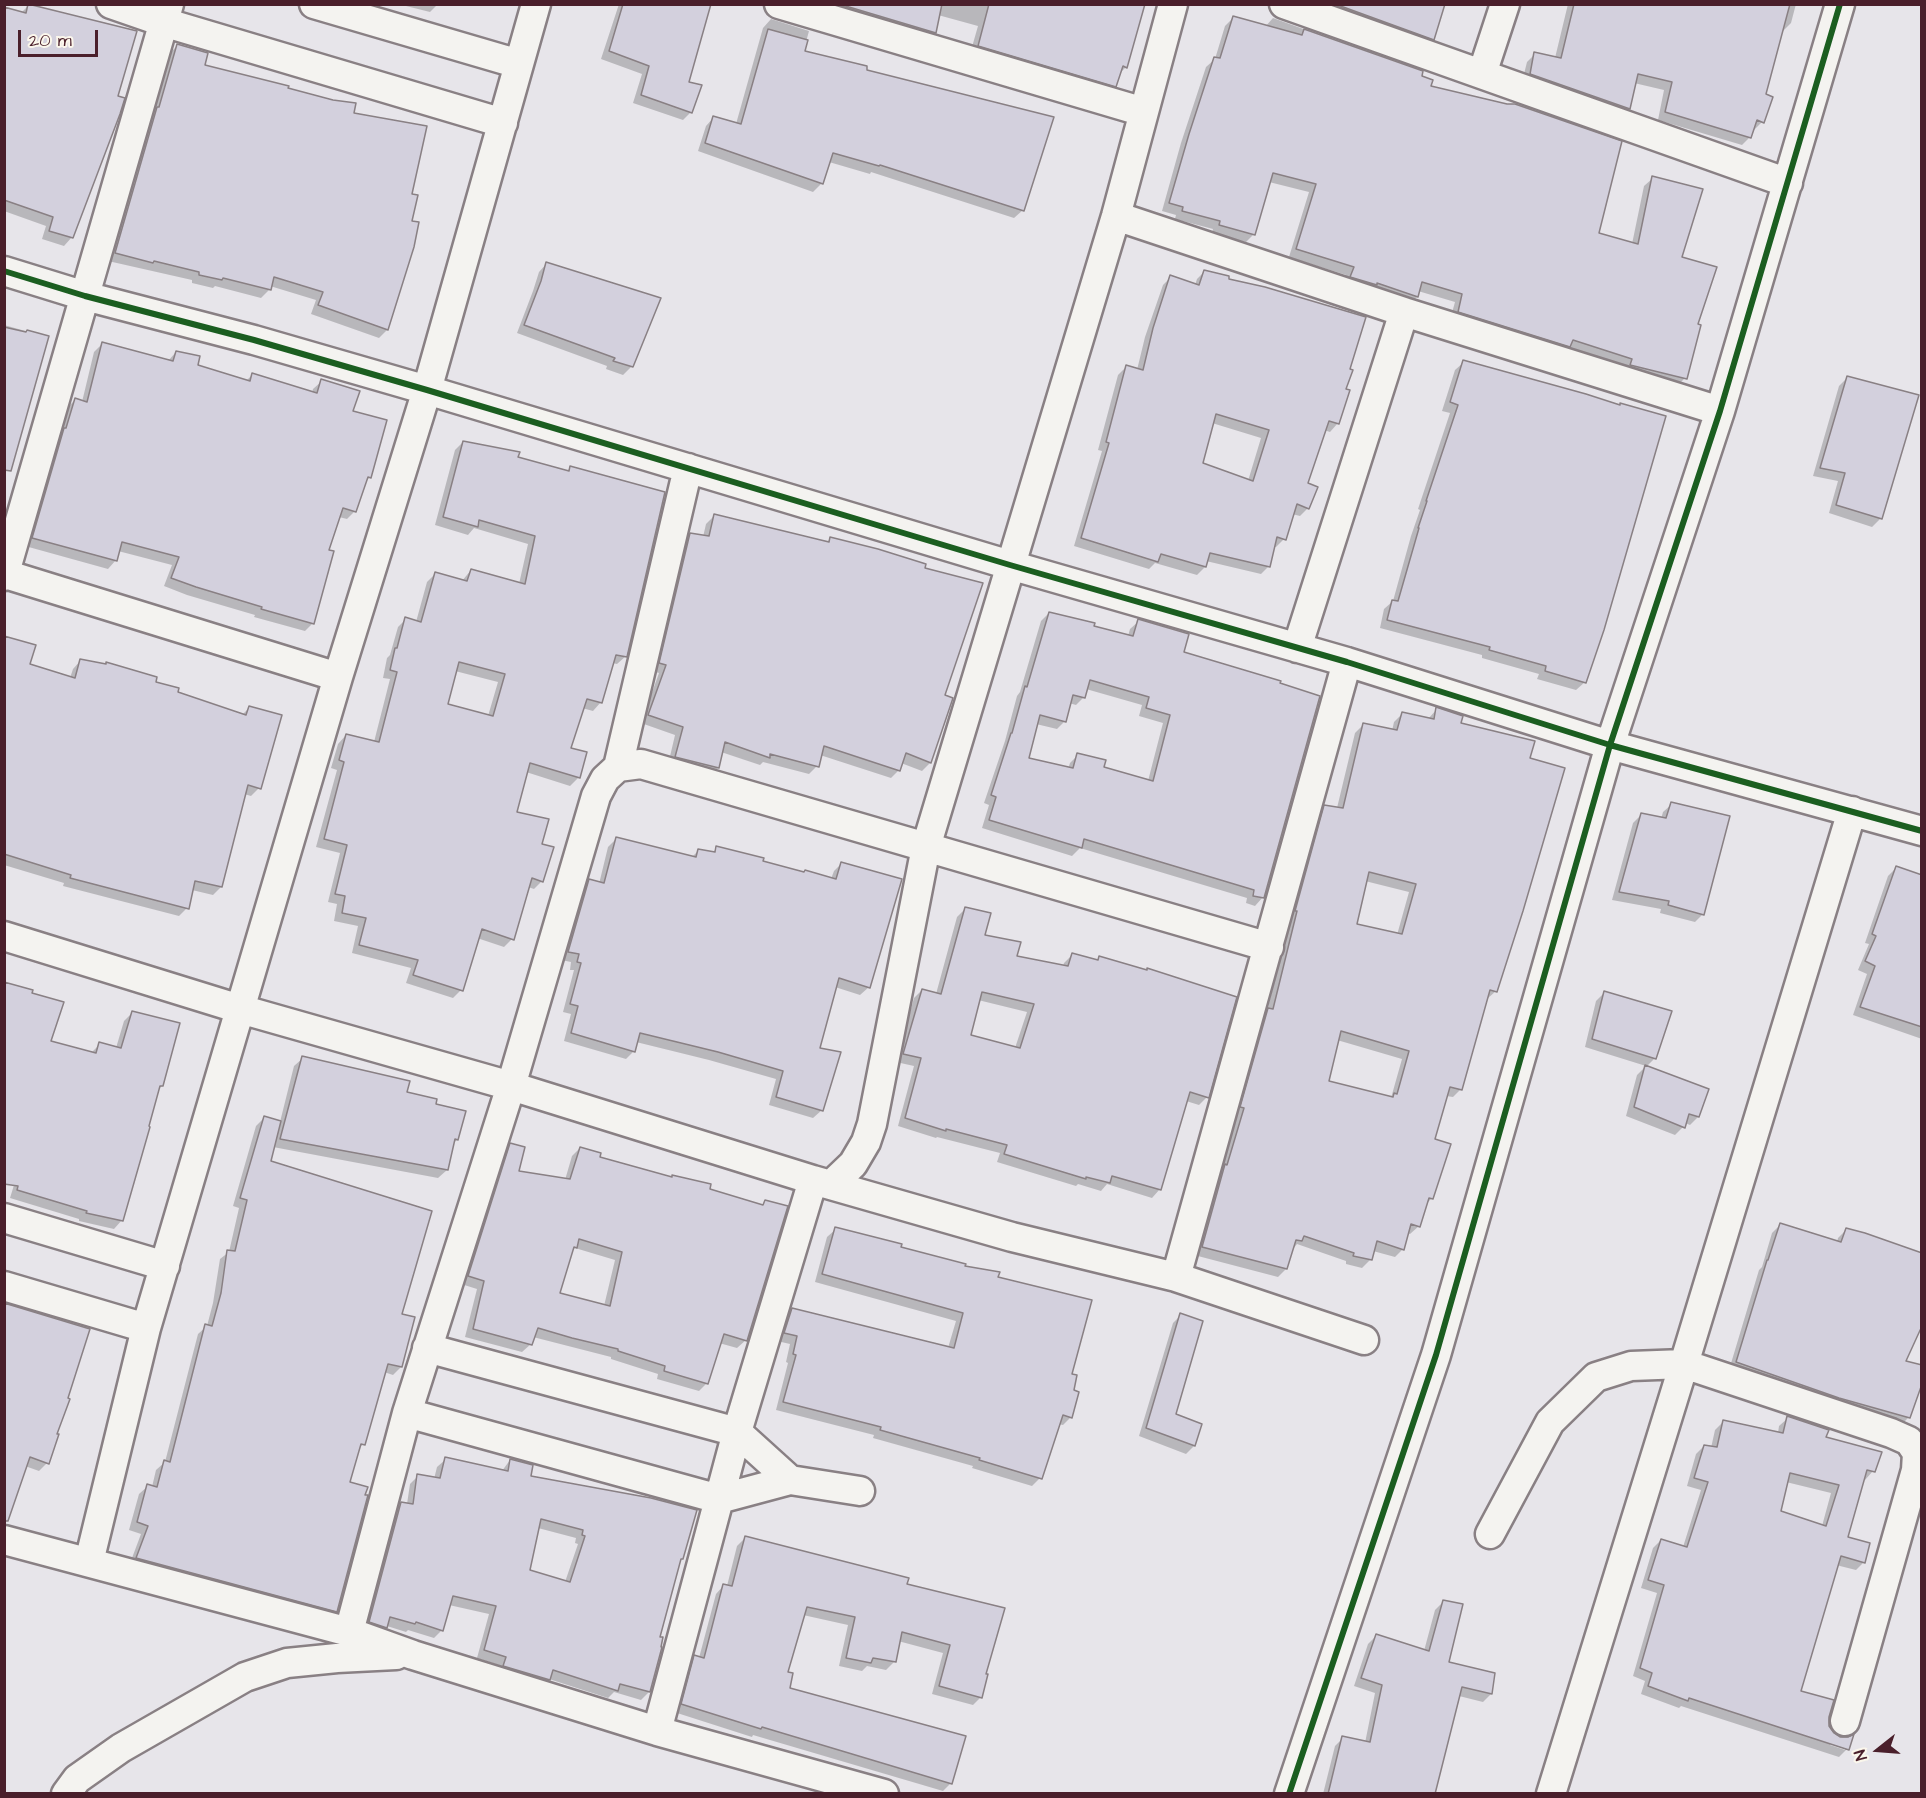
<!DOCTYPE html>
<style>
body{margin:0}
#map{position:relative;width:1926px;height:1798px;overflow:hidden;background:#e7e5ea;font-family:"Architects Daughter",sans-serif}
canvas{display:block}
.frame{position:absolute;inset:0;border:6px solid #4a1f2b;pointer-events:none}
.north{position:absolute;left:1848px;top:1720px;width:60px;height:60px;-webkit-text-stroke:4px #fbf7ec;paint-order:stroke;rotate:253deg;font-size:16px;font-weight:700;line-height:24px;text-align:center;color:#4a1f2b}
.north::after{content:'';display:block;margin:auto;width:21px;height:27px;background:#4a1f2b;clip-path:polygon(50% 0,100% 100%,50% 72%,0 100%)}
.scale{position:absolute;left:18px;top:30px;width:80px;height:27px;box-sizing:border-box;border:3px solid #4a1f2b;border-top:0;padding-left:8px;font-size:18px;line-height:21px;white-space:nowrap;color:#4a1f2b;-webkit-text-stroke:4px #fbf7ec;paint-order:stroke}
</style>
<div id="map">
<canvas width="1926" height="1798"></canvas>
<div class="frame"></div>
<div class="north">N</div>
<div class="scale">20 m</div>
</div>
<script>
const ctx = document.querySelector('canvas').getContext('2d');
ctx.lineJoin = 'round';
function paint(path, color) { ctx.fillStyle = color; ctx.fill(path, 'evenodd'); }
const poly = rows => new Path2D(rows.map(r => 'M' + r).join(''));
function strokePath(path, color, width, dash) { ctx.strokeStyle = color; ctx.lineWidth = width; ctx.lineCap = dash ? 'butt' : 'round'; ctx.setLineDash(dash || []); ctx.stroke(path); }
paint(poly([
 [398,4,438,4,430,12],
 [619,4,710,4,687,83,691,112,683,120,633,103,642,74,601,59],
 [804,4,1144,4,1126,67,1119,74,1115,86,1107,94,970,54,978,26,938,15,935,33,927,41],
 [1305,4,1443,4,1432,39,1424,47],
 [1568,4,1796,4,1791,23,1783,31,1781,31,1764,95,1762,122,1754,130,1752,130,1750,137,1742,145,1658,120,1664,90,1634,83,1628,108,1620,117,1522,82,1527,62,1535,54,1555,58],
 [29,5,72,237,64,246,42,239,46,226,4,211,4,9,21,13],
 [1233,18,1265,27,1273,18,1422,72,1420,77,1429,87,1597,234,1632,244,1644,186,1653,178,1680,258,1696,325,1685,378,1677,386,1450,320,1455,302,1418,291,1417,297,1409,305,1343,285,1346,275,1289,257,1309,192,1269,182,1254,234,1246,242,1212,233,1213,229,1175,219,1176,215,1162,211,1181,143,1206,67,1215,59,1225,26],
 [771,19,809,31,803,53,1023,210,1014,218,871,172,870,174,829,162,821,184,813,192,698,151,706,126,714,117,736,124,763,28],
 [177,46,203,66,286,89,352,114,410,195,387,330,379,338,311,314,316,300,270,286,269,290,261,298,215,286,213,288,192,283,192,280,108,261,149,117,152,113,169,54],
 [547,263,632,366,623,375,606,369,607,366,517,333,533,291,539,272],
 [1205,271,1227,280,1348,370,1338,423,1330,432,1324,430,1306,484,1308,508,1300,516,1292,514,1284,539,1276,547,1274,547,1269,566,1261,574,1206,561,1205,567,1197,575,1155,563,1149,569,1074,546,1102,451,1098,450,1118,375,1126,367,1137,370,1145,337,1163,285,1171,277,1195,285,1197,279],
 [1212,423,1261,438,1248,481,1201,464],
 [4,325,47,337,4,440],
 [102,344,168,361,176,352,196,366,246,381,252,375,312,393,313,389,322,381,351,412,370,477,364,483,355,511,347,519,339,517,327,551,313,623,305,631,254,617,255,615,187,595,164,586,172,565,118,551,116,560,108,569,25,546,67,408,75,400,82,402,94,352],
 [1464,362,1619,407,1585,682,1576,690,1537,679,1539,674,1482,658,1482,655,1380,628,1384,609,1393,601,1411,536,1420,510,1418,509,1450,413,1442,411,1455,370],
 [1847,378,1881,518,1872,527,1829,513,1838,481,1813,476,1839,386],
 [463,442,566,472,570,468,626,656,617,664,612,663,601,702,593,711,582,708,569,749,579,777,570,786,526,772,515,813,540,845,542,881,534,889,528,887,512,939,504,947,477,938,461,990,453,998,406,983,411,968,352,953,358,926,334,921,337,904,328,902,340,853,316,847,337,770,331,768,338,744,346,735,374,742,390,679,383,678,387,658,390,655,398,627,406,619,416,622,427,582,435,574,462,581,471,570,519,584,528,544,474,528,468,535,435,525,455,450],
 [455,671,498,682,488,716,446,705],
 [714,516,826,543,830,539,943,696,951,699,930,763,922,771,901,763,899,770,891,778,820,755,817,766,809,774,763,762,760,765,721,752,718,768,710,776,668,765,675,735,641,723,659,673,652,671,682,543,690,535,703,537,706,524],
 [1049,613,1092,627,1128,636,1130,629,1139,621,1183,653,1263,897,1255,906,1246,903,1247,898,1080,848,1072,856,982,828,989,805,984,803,1005,741,1017,696,1020,692,1041,621],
 [1086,689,1142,705,1139,716,1163,723,1148,781,1102,768,1078,755,1070,763,1068,769,1027,759,1036,724,1057,729,1065,721,1069,703,1076,705,1084,697],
 [81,660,154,683,176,693,242,715,250,707,259,788,251,796,244,794,221,887,213,895,192,890,187,908,179,916,63,886,64,883,4,865,4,750,28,665,70,678,73,669],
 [1437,709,1459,724,1528,759,1496,991,1487,999,1461,1089,1453,1097,1446,1096,1433,1141,1432,1198,1425,1205,1419,1226,1410,1234,1407,1233,1403,1249,1395,1257,1373,1251,1370,1260,1362,1268,1346,1264,1346,1261,1297,1244,1293,1249,1286,1269,1278,1277,1194,1255,1237,1116,1233,1115,1260,1018,1267,1011,1317,815,1325,806,1337,808,1355,733,1363,725,1392,731,1394,722,1402,714,1428,719],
 [1365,881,1409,892,1397,935,1355,925],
 [1337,1040,1402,1059,1391,1098,1327,1082],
 [1672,804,1703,914,1695,922,1660,913,1661,909,1612,900,1633,823,1641,815,1661,819,1663,812],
 [616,839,691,858,699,850,712,853,717,848,761,862,831,879,834,871,842,863,869,987,860,995,835,987,818,1049,822,1110,813,1118,769,1105,776,1079,709,1060,636,1042,634,1051,626,1059,564,1041,571,1014,563,1012,574,970,570,970,571,962,561,960,582,889,590,881,599,884,608,847],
 [1896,868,1922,876,1922,1039,1853,1015,1867,974,1858,970,1869,944,1865,943,1888,876],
 [965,909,983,936,1016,957,1063,966,1064,963,1073,954,1096,961,1100,957,1207,1097,1199,1105,1186,1101,1160,1189,1152,1198,1107,1184,1101,1191,1078,1184,1076,1186,997,1162,1000,1153,937,1137,936,1138,898,1126,914,1066,896,1062,914,998,922,990,936,994,957,917],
 [978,1000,1027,1012,1015,1048,969,1036],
 [1604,993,1655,1058,1646,1067,1707,1090,1698,1117,1690,1125,1685,1123,1683,1127,1675,1135,1626,1116,1637,1075,1646,1066,1585,1047,1596,1001],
 [30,994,49,1042,91,1053,100,1044,116,1048,124,1021,132,1013,162,1086,158,1089,122,1220,114,1229,79,1221,79,1219,10,1198,14,1185],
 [303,1058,405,1093,434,1106,457,1140,452,1144,447,1170,438,1178,273,1147,270,1162,400,1315,401,1367,393,1375,384,1372,363,1444,358,1450,348,1483,336,1611,328,1619,129,1566,141,1534,129,1530,139,1494,148,1486,152,1487,156,1470,165,1462,198,1334,207,1326,213,1303,220,1259,229,1252,239,1208,233,1206,256,1126,264,1118,280,1122,294,1066],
 [511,1145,517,1172,565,1180,572,1156,580,1148,598,1159,761,1206,765,1202,746,1340,737,1348,719,1343,707,1383,699,1391,657,1379,658,1374,611,1359,611,1357,533,1337,531,1344,522,1352,465,1337,477,1289,461,1284,502,1153],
 [575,1248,615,1260,604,1306,558,1294,571,1252],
 [1780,1225,1837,1242,1838,1238,1846,1230,1904,1361,1909,1417,1901,1425,1729,1370,1759,1270,1762,1267,1772,1233],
 [836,1229,996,1278,1070,1375,1071,1417,1063,1425,1058,1424,1040,1478,1032,1486,972,1468,973,1466,873,1438,874,1435,776,1410,788,1363,786,1362,790,1344,777,1341,784,1318,792,1309,948,1348,956,1321,815,1282,827,1237],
 [4,1305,47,1463,39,1471,25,1466,4,1524],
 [1181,1315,1175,1415,1194,1446,1186,1454,1139,1436,1173,1323],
 [1788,1418,1824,1438,1873,1471,1865,1480,1863,1479,1847,1538,1864,1562,1856,1570,1836,1565,1800,1692,1828,1717,1828,1726,1847,1749,1839,1757,1681,1706,1679,1708,1641,1694,1645,1681,1633,1676,1657,1593,1641,1588,1653,1548,1661,1540,1683,1547,1701,1490,1687,1486,1696,1454,1704,1446,1711,1448,1715,1430,1723,1422,1778,1433,1779,1426],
 [1786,1482,1831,1493,1822,1526,1779,1512],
 [1831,1742,1845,1747,1845,1750,1830,1745],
 [446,1459,502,1471,510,1460,529,1477,679,1561,658,1638,661,1648,649,1692,641,1700,614,1692,608,1698,549,1679,540,1688,496,1674,499,1665,477,1658,489,1614,449,1605,442,1630,434,1638,408,1630,406,1632,387,1626,378,1636,362,1630,393,1511,401,1503,407,1504,410,1484,418,1476,434,1479,437,1467],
 [538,1528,576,1538,575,1543,578,1544,565,1582,528,1571],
 [745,1538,905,1585,984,1675,981,1697,973,1705,932,1694,943,1653,898,1641,894,1662,886,1670,867,1666,862,1671,839,1666,848,1625,803,1615,786,1673,788,1689,951,1783,943,1791,753,1735,752,1737,674,1712,687,1665,695,1657,699,1658,716,1594,724,1585,727,1586,737,1546],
 [1443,1602,1447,1663,1491,1694,1483,1702,1459,1696,1425,1794,1323,1794,1335,1746,1343,1738,1365,1743,1375,1693,1354,1686,1368,1644,1376,1636,1424,1651,1435,1610]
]), '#0003');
const building = poly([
 [28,4,137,31,118,96,125,98,120,114,73,238,49,231,53,217,4,200,4,7,26,13,28,4],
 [623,4,711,4,689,82,702,85,692,113,641,95,649,66,609,51,623,4],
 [839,4,942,4,936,33,839,4],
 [989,4,1145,4,1127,68,1123,66,1116,87,978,46,989,4],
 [1335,4,1445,4,1434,40,1335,4],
 [1574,4,1790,4,1766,94,1773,97,1764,123,1757,120,1751,138,1665,112,1672,82,1638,74,1630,109,1530,74,1534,52,1561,58,1574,4],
 [1233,16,1302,35,1304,29,1423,71,1422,76,1433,80,1431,86,1507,104,1515,104,1622,141,1599,233,1638,244,1652,176,1703,189,1682,257,1717,267,1698,324,1701,325,1687,379,1630,365,1632,359,1573,340,1570,347,1458,312,1462,294,1422,282,1418,297,1377,283,1377,285,1350,277,1354,267,1296,249,1316,184,1273,173,1255,235,1219,225,1220,221,1182,211,1183,207,1169,203,1189,134,1214,57,1220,58,1233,16],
 [768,29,808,40,805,51,867,66,867,70,1054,117,1024,211,880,165,879,166,833,153,823,184,705,143,713,116,741,124,768,29],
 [177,44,208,53,205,65,289,86,288,88,333,100,356,103,354,113,427,126,412,194,418,195,412,221,419,222,414,247,388,330,318,305,323,292,274,277,271,290,223,278,222,280,199,275,199,272,154,261,153,263,115,253,157,107,159,107,177,44],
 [546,262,661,298,633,367,613,361,615,358,524,325,541,281,546,262],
 [1204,270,1229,276,1229,279,1265,287,1366,317,1350,369,1353,370,1346,389,1350,390,1339,424,1329,421,1308,483,1318,487,1309,509,1297,504,1286,540,1277,537,1270,567,1210,553,1206,567,1161,554,1158,562,1081,538,1109,443,1106,442,1126,365,1143,370,1153,328,1170,275,1199,285,1204,270],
 [1216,414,1269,430,1253,481,1203,463,1216,414],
 [4,327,26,332,27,330,49,336,11,471,4,470,4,327],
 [102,342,173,361,176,351,200,356,198,365,250,381,252,373,317,393,321,379,360,391,353,411,387,420,371,478,368,477,356,512,343,508,329,550,334,551,314,624,261,609,262,607,196,587,171,578,179,557,122,542,117,561,32,538,64,428,66,428,75,398,87,402,102,342],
 [1463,360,1586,394,1620,405,1620,403,1666,416,1604,630,1586,683,1545,671,1546,666,1489,650,1490,647,1387,620,1392,600,1398,601,1419,528,1418,528,1427,501,1426,501,1458,405,1450,402,1463,360],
 [1847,376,1919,395,1882,519,1836,505,1845,473,1820,468,1847,376],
 [463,441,520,452,518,457,569,471,570,466,665,492,627,657,616,655,602,703,587,699,571,748,587,752,580,778,530,763,517,812,549,819,542,844,554,847,543,882,532,878,514,940,482,929,463,991,413,975,418,960,359,945,366,918,342,913,345,896,335,894,347,845,324,839,344,762,339,760,346,734,379,742,397,672,390,670,395,648,397,648,405,617,421,622,435,572,467,581,471,569,525,584,535,536,479,520,478,527,443,517,463,441],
 [459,662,505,674,493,716,448,704,459,662],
 [714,514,829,542,830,537,878,549,926,564,925,568,983,583,945,695,953,698,931,763,906,753,900,771,824,746,819,767,770,754,770,758,725,742,719,768,675,757,683,727,648,715,666,665,659,663,690,533,709,536,714,514],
 [1049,612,1095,623,1094,626,1133,636,1138,619,1189,634,1184,652,1281,681,1280,683,1320,696,1264,898,1253,896,1254,890,1084,839,1082,848,989,820,996,797,991,795,1011,733,1012,733,1025,686,1027,687,1049,612],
 [1090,680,1149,697,1146,708,1170,715,1153,781,1104,767,1106,760,1077,753,1073,768,1029,758,1040,715,1066,722,1073,695,1085,698,1090,680],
 [4,636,36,645,30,664,75,678,80,659,106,664,106,662,157,677,156,682,179,688,178,692,246,715,249,706,282,715,261,789,248,785,222,887,195,881,189,909,70,878,71,875,4,854,4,636],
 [1436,707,1463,716,1461,723,1535,741,1530,758,1565,768,1523,911,1497,992,1490,990,1462,1090,1450,1087,1435,1139,1451,1144,1433,1199,1429,1198,1420,1227,1411,1224,1404,1250,1377,1241,1372,1260,1353,1256,1354,1253,1304,1236,1302,1241,1296,1240,1287,1269,1202,1247,1225,1164,1227,1165,1244,1108,1240,1107,1268,1008,1273,1009,1297,911,1295,911,1324,805,1343,808,1363,723,1397,730,1402,712,1434,719,1436,707],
 [1369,872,1416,884,1402,934,1357,924,1369,872],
 [1341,1031,1409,1051,1397,1094,1394,1093,1393,1097,1329,1081,1341,1031],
 [1671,802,1730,816,1704,915,1668,905,1669,901,1619,892,1641,813,1666,818,1671,802],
 [616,837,696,857,698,849,715,852,716,846,764,858,763,861,804,872,805,870,836,879,841,862,902,879,870,988,839,978,820,1048,841,1052,823,1111,776,1097,783,1071,718,1052,640,1033,635,1052,571,1033,578,1006,570,1004,581,963,577,962,579,954,568,952,589,879,604,883,616,837],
 [1896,866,1922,875,1922,1027,1860,1007,1875,966,1865,961,1876,936,1872,934,1896,866],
 [965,907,991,913,985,935,1021,942,1017,956,1068,966,1072,953,1098,960,1099,956,1147,970,1147,968,1237,997,1209,1098,1190,1092,1161,1190,1112,1176,1110,1183,1086,1177,1086,1179,1004,1154,1007,1145,946,1129,946,1131,905,1118,921,1058,903,1054,922,989,941,994,965,907],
 [982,992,1034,1004,1020,1048,971,1035,982,992],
 [4,982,33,990,32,993,64,1002,51,1041,96,1053,99,1042,121,1048,132,1011,180,1023,163,1086,160,1086,149,1126,150,1127,123,1221,86,1213,87,1211,17,1190,18,1186,4,1184,4,982],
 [1604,991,1672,1011,1656,1059,1592,1039,1604,991],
 [302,1056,410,1081,407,1092,437,1099,436,1104,466,1111,458,1140,455,1139,448,1170,280,1139,302,1056],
 [1645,1065,1709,1089,1699,1117,1689,1114,1685,1128,1634,1107,1645,1065],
 [264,1116,281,1121,271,1161,432,1211,402,1314,415,1317,402,1367,388,1364,365,1445,361,1444,350,1482,368,1487,365,1495,368,1495,337,1612,136,1558,148,1526,137,1522,147,1484,157,1487,164,1460,170,1462,205,1324,212,1326,221,1293,227,1250,235,1251,247,1200,240,1198,264,1116],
 [510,1143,525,1147,519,1171,570,1179,580,1147,601,1153,600,1157,672,1177,672,1175,711,1184,710,1189,763,1205,765,1200,788,1206,747,1341,724,1334,708,1384,664,1371,665,1366,618,1351,618,1349,572,1338,538,1328,532,1345,473,1329,484,1281,468,1276,510,1143],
 [579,1239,622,1252,610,1306,560,1293,574,1247,577,1248,579,1239],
 [1780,1223,1841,1242,1846,1228,1865,1233,1922,1253,1922,1326,1906,1361,1922,1365,1922,1384,1910,1418,1839,1398,1736,1362,1767,1260,1768,1260,1780,1223],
 [835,1227,902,1244,901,1247,966,1264,965,1266,1000,1272,998,1277,1092,1300,1072,1374,1077,1375,1074,1390,1079,1392,1072,1418,1063,1415,1042,1479,979,1460,980,1458,880,1430,881,1427,783,1402,796,1355,793,1354,797,1336,784,1333,792,1308,954,1348,963,1313,822,1274,835,1227],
 [4,1303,90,1329,68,1398,70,1399,57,1434,59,1434,49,1464,30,1457,8,1521,4,1521,4,1303],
 [1180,1313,1203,1321,1176,1414,1202,1424,1195,1446,1146,1428,1180,1313],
 [1787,1416,1829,1430,1826,1437,1882,1452,1875,1472,1867,1470,1848,1537,1870,1543,1865,1563,1841,1556,1801,1691,1834,1700,1829,1717,1829,1726,1834,1733,1840,1737,1848,1737,1854,1734,1849,1750,1689,1698,1688,1701,1648,1686,1652,1673,1640,1668,1664,1585,1648,1580,1661,1539,1687,1547,1708,1482,1694,1478,1704,1445,1717,1447,1723,1420,1783,1433,1787,1416],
 [1790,1473,1839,1485,1826,1526,1781,1511,1790,1473],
 [445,1457,508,1471,510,1459,533,1465,531,1476,651,1498,697,1510,683,1559,681,1559,660,1637,663,1637,661,1647,662,1647,650,1692,620,1684,618,1691,553,1670,550,1680,503,1666,506,1657,484,1650,496,1606,453,1596,443,1631,416,1622,415,1624,390,1617,387,1628,369,1622,401,1502,413,1504,417,1474,440,1478,445,1457],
 [541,1519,583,1530,582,1535,585,1536,570,1582,530,1570,541,1519],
 [745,1536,909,1578,907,1584,1005,1608,986,1674,988,1674,982,1698,939,1686,950,1645,902,1632,896,1662,873,1658,871,1663,846,1658,855,1617,807,1607,788,1672,793,1673,790,1688,966,1736,952,1784,762,1727,761,1729,681,1704,694,1655,704,1658,723,1584,732,1586,745,1536],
 [1443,1600,1463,1604,1449,1662,1495,1673,1492,1694,1462,1687,1435,1794,1328,1794,1342,1736,1370,1742,1382,1685,1361,1678,1376,1634,1429,1651,1443,1600]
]);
paint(building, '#d3d0dd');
strokePath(building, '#898084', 1.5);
const street = poly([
 [111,4,163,22,503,123],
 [314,4,519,64],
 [779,4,1144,112],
 [1284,4,1788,183],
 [1482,74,1505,4],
 [1116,216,1404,312,1297,648],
 [4,271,85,296,254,340,427,390,1010,565,1347,662,1610,745,1922,831],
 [1404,312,1720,411],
 [5,574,338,677],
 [4,576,169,4],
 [618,767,688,468],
 [4,936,240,1009,511,1086,813,1180,1012,1237,1176,1277,1364,1340],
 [831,1185,853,1164,866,1142,872,1124,926,847,1116,216,1173,4],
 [4,1218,165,1266],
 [1176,1277,1347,662],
 [4,1286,146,1328],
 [427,1348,737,1432,790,1480],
 [407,1413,719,1499,790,1480,860,1491],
 [1490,1534,1550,1422,1596,1377,1631,1366,1684,1364,1852,811],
 [4,1540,349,1632,413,1655,657,1731,884,1794],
 [89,1562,146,1328,338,677,427,390,536,4],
 [349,1632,407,1413,511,1086,596,796,605,779,618,767,641,764,1269,947],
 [657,1731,737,1432,813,1180],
 [66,1794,77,1779,121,1748,245,1677,287,1663,337,1658,396,1655],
 [1289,1794,1436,1355,1610,745,1720,411,1840,4],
 [1551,1794,1684,1364,1891,1433,1909,1441,1917,1453,1916,1470,1845,1721]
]);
strokePath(street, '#898084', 33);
strokePath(street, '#f4f3f0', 28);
strokePath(poly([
 [4,271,85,296,254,340,427,390,1010,565,1347,662,1610,745,1922,831],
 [1289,1794,1436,1355,1610,745,1720,411,1840,4]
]), '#1b5e20', 6);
</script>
